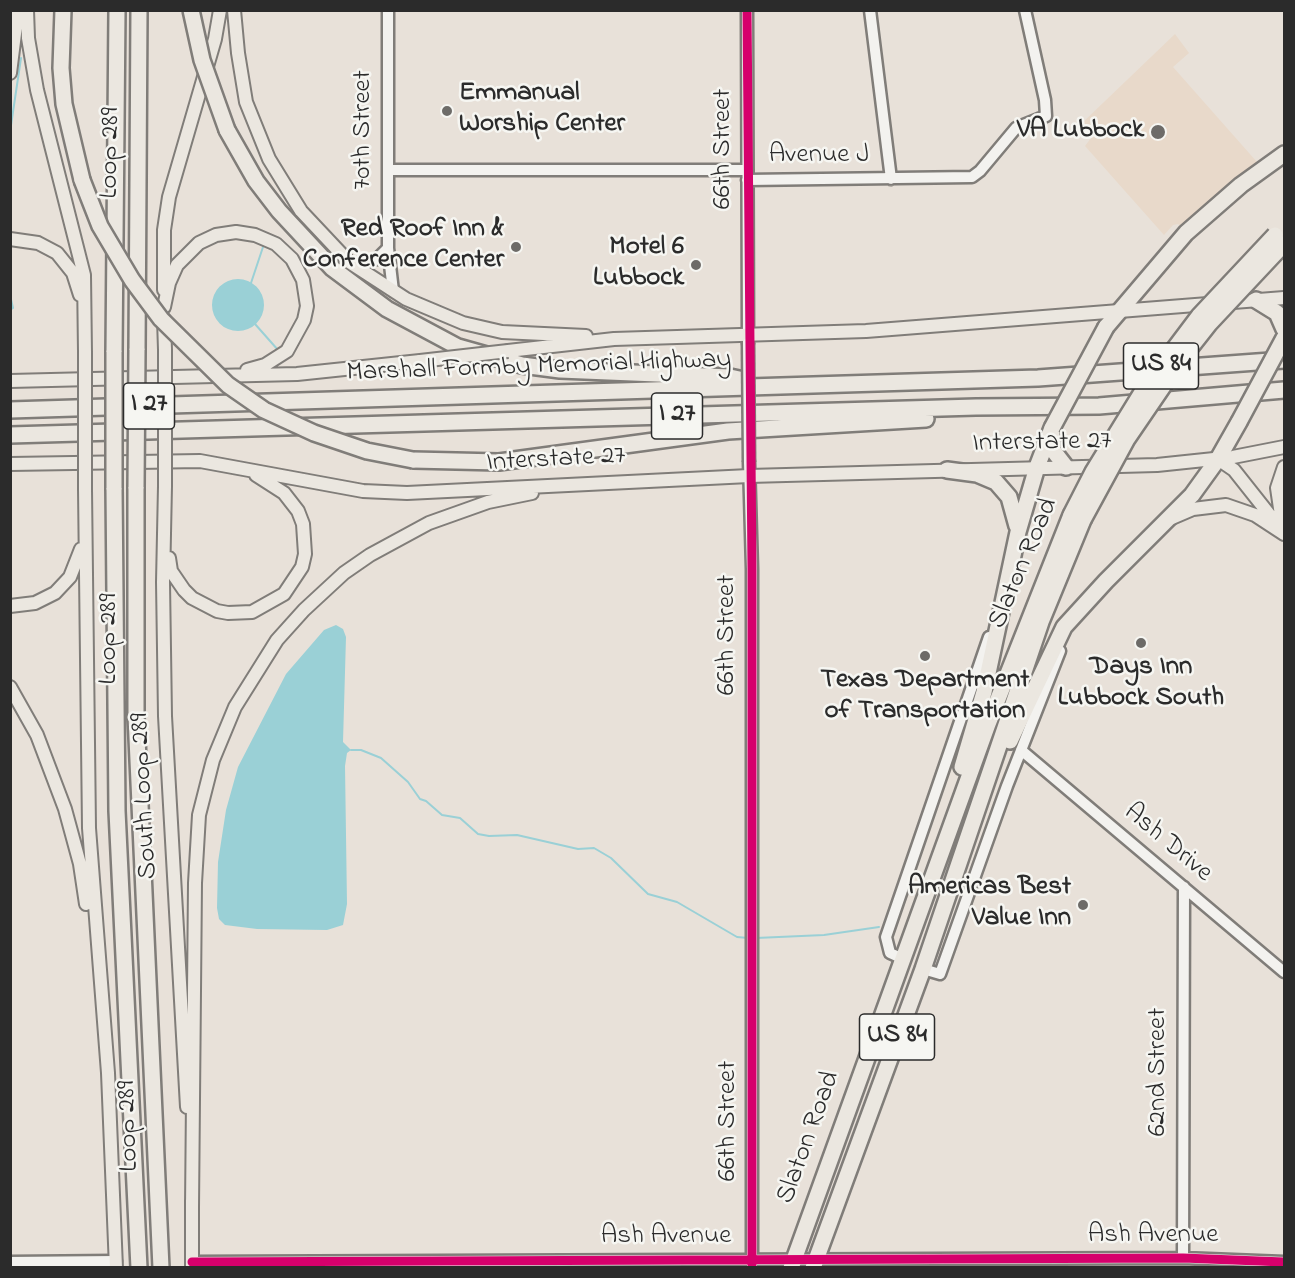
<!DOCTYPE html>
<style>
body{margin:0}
#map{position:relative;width:1295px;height:1278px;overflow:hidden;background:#e8e1d9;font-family:"Indie Flower",sans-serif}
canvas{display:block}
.frame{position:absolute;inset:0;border:12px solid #2b2b2b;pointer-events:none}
</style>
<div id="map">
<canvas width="1295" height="1278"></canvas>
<div class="frame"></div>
</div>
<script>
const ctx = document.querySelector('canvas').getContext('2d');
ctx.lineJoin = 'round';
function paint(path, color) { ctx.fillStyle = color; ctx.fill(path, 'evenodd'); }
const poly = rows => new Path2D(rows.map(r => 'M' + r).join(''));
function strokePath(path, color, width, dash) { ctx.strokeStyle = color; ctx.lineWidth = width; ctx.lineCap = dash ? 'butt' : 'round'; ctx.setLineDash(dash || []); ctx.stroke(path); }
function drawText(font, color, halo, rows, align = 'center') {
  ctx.font = font + ' "Indie Flower",sans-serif'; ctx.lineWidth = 5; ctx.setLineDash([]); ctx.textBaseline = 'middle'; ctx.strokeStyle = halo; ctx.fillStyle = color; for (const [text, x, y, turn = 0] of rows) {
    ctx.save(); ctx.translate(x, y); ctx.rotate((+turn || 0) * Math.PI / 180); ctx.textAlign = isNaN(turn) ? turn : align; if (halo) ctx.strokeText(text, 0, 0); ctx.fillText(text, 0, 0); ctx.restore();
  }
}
paint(poly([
 [1175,34,1189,53,1173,67,1257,162,1184,229,1178,224,1173,225,1164,235,1085,146,1091,138,1080,125]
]), '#e8d9ca');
paint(poly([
 '212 305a26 26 0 1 1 52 0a26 26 0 1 1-52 0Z',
 [336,625,343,629,346,637,343,742,351,750,347,753,345,766,347,904,343,925,327,930,257,929,225,925,219,919,217,908,218,862,226,810,238,767,286,674,324,630]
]), '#9ad0d6');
strokePath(poly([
 [10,132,21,58],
 [251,283,264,244],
 [10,295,13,308,10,310],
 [255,324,278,350],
 [351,750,361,750,381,758,408,782,420,799,426,801,442,815,460,818,478,834,489,836,517,835,578,849,594,848,611,858,648,894,677,902,737,937,748,938],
 [756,938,824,935,879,927]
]), '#9ad0d6', 2);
const minor = poly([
 [388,10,388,248,393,291],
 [747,10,748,343],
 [870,10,891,179],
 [388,170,747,170],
 [747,180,972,177,980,171,1016,128,1046,116,1045,100,1025,10],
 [355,265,377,259,388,248],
 [749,462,752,569,752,1268],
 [1021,750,1284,972],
 [901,958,890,953,886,937,989,637],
 [923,969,940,974,1007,786,1060,651],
 [1183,1258,1184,887],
 [10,1262,116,1261],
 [192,1262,1183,1258,1284,1262]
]);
const major = poly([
 [27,10,28,38,37,90,84,275,85,353],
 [234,10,238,53,246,102,269,159,301,211,349,262,406,299,463,323,502,332,586,336],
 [10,73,18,10],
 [10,239,38,243,57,253,73,273,80,295],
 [164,290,164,230,169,197,215,39,220,10],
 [164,307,169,283,177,265,199,243,216,235,236,232,255,235,276,244,292,259,303,280,307,306,304,320,287,351,265,365,247,370],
 [164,319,165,350],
 [508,351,614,339,866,331,1284,298],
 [10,381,297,374,420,361],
 [1218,459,1234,470,1276,523],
 [10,464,200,461,363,491,407,493,749,476,1157,465,1233,457,1284,447],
 [165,486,163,582,165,716,187,1107],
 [85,489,89,828,108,1073,116,1268],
 [1172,518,1193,509,1226,505,1255,515,1284,534],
 [1283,529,1277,488,1284,467],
 [169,558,171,571,184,590,192,598,217,611,228,613,252,612,284,594,302,567,305,554,303,524,298,511,284,493,256,475],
 [10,606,35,603,55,593,70,577,81,549],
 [10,687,37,735,65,809,80,864,86,904],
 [192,1200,192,1268],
 [192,1207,195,883,199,815,213,760,235,707,277,640,304,610,344,573,370,555,429,523,488,502,532,493]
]);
const highway = poly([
 [63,10,61,68,64,104,82,180],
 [227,130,256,181,279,211,332,268,387,309,458,347,522,365,560,370,730,377,744,380],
 [1256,300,1277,313,1284,329],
 [1106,327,1186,233,1241,185,1284,154],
 [137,350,139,10],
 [114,352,117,10],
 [10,410,1038,378,1284,360],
 [1052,431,1052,449,1066,467],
 [10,435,976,407,1099,406,1284,390],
 [413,460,499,462,728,431,926,419],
 [947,470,977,474,996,482,1009,497,1017,526],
 [136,487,136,716,161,1268],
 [114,488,117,811,139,1268],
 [1010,741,1064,627,1106,581,1192,495,1218,459,1239,422],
 [962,767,984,692,1018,532,1037,467,1052,428],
 [791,1268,988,724,1071,515],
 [813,1268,923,969,1041,622,1083,520]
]);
strokePath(minor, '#807d79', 15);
strokePath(major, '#807d79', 16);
strokePath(highway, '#807d79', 20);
strokePath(minor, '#f3f2ef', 10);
strokePath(major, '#ebe7e0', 12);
strokePath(highway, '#ebe7e0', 15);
const minorBridge = poly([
 [748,343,749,462]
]);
const majorBridge = poly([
 [165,350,165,486],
 [85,353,85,489],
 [420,361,508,351]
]);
const highwayBridge = poly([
 [191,10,202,60,227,130],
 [82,180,100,226,132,280,161,319,228,385,264,410,314,433,367,451,413,460],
 [114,352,114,488],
 [1239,422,1284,338],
 [1052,428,1106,327],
 [136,487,137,350],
 [1071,515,1093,472,1144,389,1199,316,1275,235],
 [1083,520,1127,439,1183,357,1209,324,1284,244]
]);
strokePath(minorBridge, '#807d79', 15, []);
strokePath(majorBridge, '#807d79', 16, []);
strokePath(highwayBridge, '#807d79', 20, []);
strokePath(minorBridge, '#f3f2ef', 10);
strokePath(majorBridge, '#ebe7e0', 12);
strokePath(highwayBridge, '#ebe7e0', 15);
strokePath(poly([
 [747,10,752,569,752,1268],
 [192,1262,1183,1258,1284,1262]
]), '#d6006c', 9);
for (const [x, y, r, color] of [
 [447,111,6,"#6d6b68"],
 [1158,132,8,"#6d6b68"],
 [516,247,6,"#6d6b68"],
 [696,265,6,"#6d6b68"],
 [1141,643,6,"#6d6b68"],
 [925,656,6,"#6d6b68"],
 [1083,905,6,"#6d6b68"]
]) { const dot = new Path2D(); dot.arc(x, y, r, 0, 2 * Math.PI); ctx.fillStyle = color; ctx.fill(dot); strokePath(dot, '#f6f6f2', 2); }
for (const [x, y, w] of [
 [1161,366,75],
 [149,406,51],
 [677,416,51],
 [897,1037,75]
]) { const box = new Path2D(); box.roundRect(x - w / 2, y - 23, w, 46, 4.5); ctx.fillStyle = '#f6f6f2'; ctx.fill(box); strokePath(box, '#2b2b2b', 1.5); }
drawText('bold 26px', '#2b2b2b', null, [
 ["US 84",1161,366],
 ["I 27",149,406],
 ["I 27",677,416],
 ["US 84",897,1037]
]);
drawText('bold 27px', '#2b2b2b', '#f6f6f2', [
 ["Emmanual",459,95,"left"],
 ["Worship Center",459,126,"left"],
 ["VA Lubbock",1144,132],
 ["Red Roof Inn &",504,231],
 ["Conference Center",504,262],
 ["Motel 6",684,249],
 ["Lubbock",684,280],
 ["Days Inn",1141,669,"center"],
 ["Lubbock South",1141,700,"center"],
 ["Texas Department",925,682,"center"],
 ["of Transportation",925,713,"center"],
 ["Americas Best",1071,889],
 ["Value Inn",1071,920]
], 'right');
drawText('27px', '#2b2b2b', '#f6f6f2', [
 ["70th Street",365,130,-90],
 ["66th Street",725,149,-90],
 ["Loop 289",112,153,-89],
 ["Avenue J",819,157],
 ["Marshall Formby Memorial Highway",539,368,-2],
 ["Interstate 27",1042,444,-1],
 ["Interstate 27",556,461,-3],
 ["Slaton Road",1025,564,-67],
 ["66th Street",729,635,-90],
 ["Loop 289",111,639,-90],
 ["South Loop 289",146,796,-93],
 ["Ash Drive",1167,844,40],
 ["62nd Street",1160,1072,-90],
 ["66th Street",730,1121,-90],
 ["Loop 289",130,1126,-92],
 ["Slaton Road",810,1138,-70],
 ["Ash Avenue",1153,1237],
 ["Ash Avenue",666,1238]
]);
</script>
